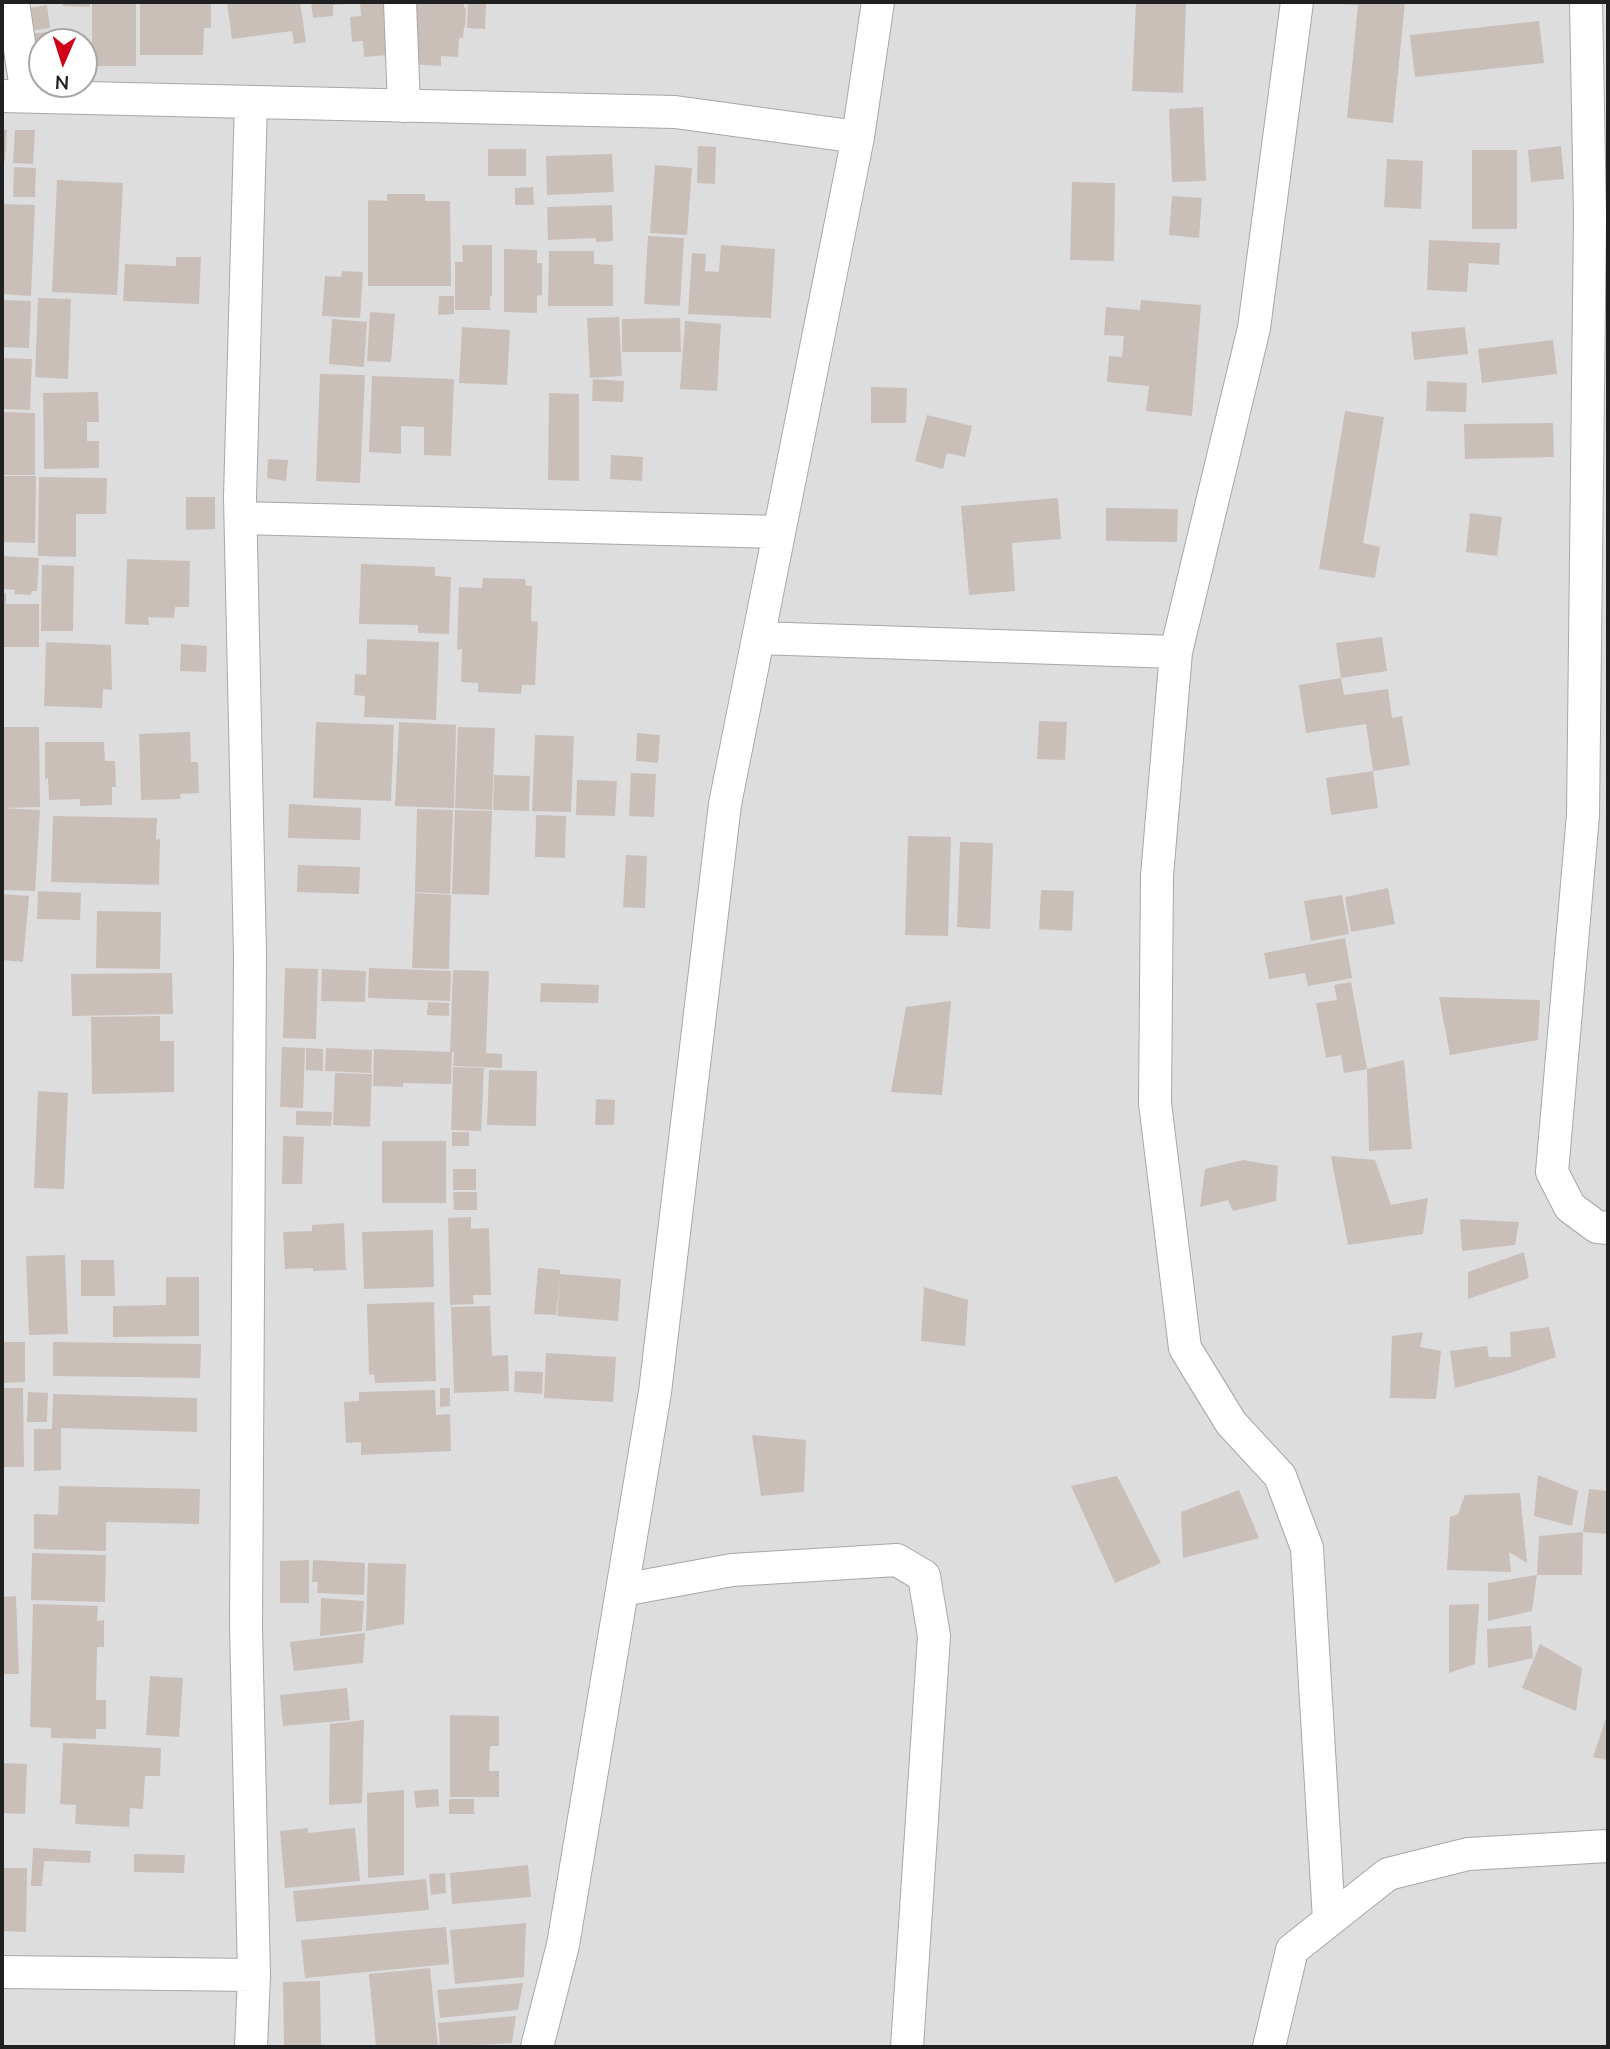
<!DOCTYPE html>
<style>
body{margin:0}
#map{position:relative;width:1610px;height:2049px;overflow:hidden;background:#f1ece6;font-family:"Nunito Sans",sans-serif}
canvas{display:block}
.frame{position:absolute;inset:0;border:4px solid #202020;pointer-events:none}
.north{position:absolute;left:28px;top:28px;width:70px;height:70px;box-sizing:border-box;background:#fff;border:2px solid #a6a6a6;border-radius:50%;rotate:183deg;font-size:19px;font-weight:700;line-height:28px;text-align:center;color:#202020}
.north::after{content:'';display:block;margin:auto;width:24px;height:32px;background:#d00019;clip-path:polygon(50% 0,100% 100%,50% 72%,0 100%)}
</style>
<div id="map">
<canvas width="1610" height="2049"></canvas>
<div class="frame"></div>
<div class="north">N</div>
</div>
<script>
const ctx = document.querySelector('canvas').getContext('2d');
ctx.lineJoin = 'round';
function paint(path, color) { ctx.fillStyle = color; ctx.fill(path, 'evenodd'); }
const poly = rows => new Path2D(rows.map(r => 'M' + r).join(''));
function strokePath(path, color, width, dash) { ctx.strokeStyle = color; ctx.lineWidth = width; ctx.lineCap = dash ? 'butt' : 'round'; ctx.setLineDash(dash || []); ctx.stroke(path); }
paint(poly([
 [2,2,1608,2,1608,2047,2,2047],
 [42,42,84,42,84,84,42,84]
]), '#dedddd');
paint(poly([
 [63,2,90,2,90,7,63,6],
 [92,2,136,2,136,66,92,66],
 [140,2,211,2,211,28,204,28,203,55,140,55],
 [227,2,300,2,306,42,294,44,292,31,232,39],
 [311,2,349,2,349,4,333,5,333,16,313,18],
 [360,2,385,2,389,55,364,57,363,41,352,42,350,17,361,16],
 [410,2,464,2,464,8,466,7,465,27,464,27,463,38,459,38,458,57,441,56,441,66,408,64],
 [468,2,486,3,485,29,467,28],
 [1136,2,1186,2,1183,93,1132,91],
 [1341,2,1405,2,1393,123,1347,118,1358,5,1341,4],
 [47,5,50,28,31,31,28,8],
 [1539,21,1544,63,1415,77,1410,35],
 [51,32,52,42,42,42,42,58,35,59,33,33],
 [1203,107,1206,181,1172,182,1169,109],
 [2,129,7,130,5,161,2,161],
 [15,130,35,130,33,164,13,163],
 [698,146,716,147,715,184,697,183],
 [1561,146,1564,179,1531,182,1528,150],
 [488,149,526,149,526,176,488,176],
 [1472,150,1517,150,1517,229,1472,229],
 [612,154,614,192,547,195,546,156],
 [1387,159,1423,161,1421,209,1384,207],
 [655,165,692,168,687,235,650,233],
 [14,167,36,168,35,197,13,197],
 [57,180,123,183,117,295,52,292],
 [1072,182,1115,183,1114,261,1070,260],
 [533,187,534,205,515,205,515,188],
 [387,194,425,194,425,201,450,201,451,286,368,286,368,200,387,201],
 [1172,196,1202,198,1199,238,1169,235],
 [2,204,35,205,31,296,2,294],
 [612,205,613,241,596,242,596,238,548,240,547,207],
 [648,236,684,238,680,306,644,304],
 [1429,240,1500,243,1499,265,1469,263,1467,292,1427,290],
 [462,245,492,245,492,296,490,296,490,310,455,310,455,262,463,262],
 [721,245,775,249,771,318,688,314,692,253,706,254,705,271,719,272],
 [504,249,537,250,537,263,542,263,542,295,537,296,537,313,504,312],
 [549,251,594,251,594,264,613,265,613,306,548,306],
 [176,257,201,257,199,304,123,301,125,264,176,266],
 [342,271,363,272,360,318,322,316,325,276,341,277],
 [439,296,454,296,454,314,438,315],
 [38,298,71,299,68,379,35,377],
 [2,300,31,301,29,348,2,347],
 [1141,300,1201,305,1192,416,1146,411,1149,386,1107,382,1109,356,1122,357,1124,336,1104,335,1106,307,1140,310],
 [370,312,395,314,391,362,367,361],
 [619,317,622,376,590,378,587,318],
 [680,318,681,352,622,352,622,319],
 [332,319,367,322,364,367,329,364],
 [685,321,721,324,717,391,680,389],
 [462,327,510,330,507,385,459,383],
 [1465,327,1468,354,1414,360,1411,332],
 [1553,340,1557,374,1482,383,1478,349],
 [2,358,32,359,30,410,2,409],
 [320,374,365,375,360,483,316,481],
 [372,376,454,379,451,456,424,455,424,427,401,426,401,454,369,452],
 [593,379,624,381,623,402,592,401],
 [1427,381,1467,383,1466,412,1426,411],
 [871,387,907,388,906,423,871,423],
 [98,392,99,422,87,422,87,441,99,441,99,468,44,469,43,393],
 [549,393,579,394,579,481,548,480],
 [1345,411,1384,417,1363,543,1380,547,1375,578,1319,569],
 [2,412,35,413,35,475,2,475],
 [927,415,972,426,965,457,947,453,943,469,915,461],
 [1553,423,1554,457,1465,459,1464,424],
 [611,455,643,457,642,481,610,479],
 [268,459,288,460,286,481,267,478],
 [2,476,36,476,35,543,2,542],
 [39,477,107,478,106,514,76,514,76,557,38,556],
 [186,497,215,497,215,529,186,530],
 [1058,498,1061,539,1012,543,1015,591,969,595,961,506],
 [1106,508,1178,509,1177,542,1106,541],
 [1470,513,1502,517,1497,556,1466,552],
 [2,556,39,558,37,591,32,591,31,595,14,594,15,590,2,589],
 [127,559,190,561,189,607,175,607,174,618,148,617,149,625,125,624],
 [361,564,435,567,435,576,451,577,449,634,418,633,418,625,359,624],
 [42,565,74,566,73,631,41,631],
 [483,578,525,579,526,586,532,586,531,621,538,622,535,685,522,685,521,694,478,692,478,683,461,682,462,649,457,650,459,587,482,588],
 [2,593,6,593,6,604,39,604,39,647,2,647],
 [1382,637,1387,671,1341,678,1336,643],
 [367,639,439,642,436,720,364,717,365,696,354,695,355,674,366,675],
 [46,642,111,645,112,690,103,689,102,708,44,706],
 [181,644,207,646,206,672,180,671],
 [1341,678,1344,695,1388,689,1392,718,1402,716,1410,765,1373,771,1378,808,1331,815,1326,778,1373,771,1366,724,1306,733,1299,685],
 [1039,721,1067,722,1065,760,1037,759],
 [316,722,394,725,391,801,313,798],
 [399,722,456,725,454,808,395,806],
 [2,727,39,727,40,807,3,808],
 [458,727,495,728,492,810,455,808],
 [190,732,191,762,198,762,199,793,180,794,181,799,141,800,139,734],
 [637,733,660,735,658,763,636,761],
 [535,735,574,736,571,812,532,811],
 [45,742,104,742,105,761,115,761,116,787,112,787,112,805,80,806,80,799,49,800,48,778,45,779],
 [631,773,656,774,654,817,629,816],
 [494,775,530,776,529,811,493,810],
 [577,780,617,781,615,816,576,815],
 [289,804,361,808,360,840,288,838],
 [2,808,40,810,35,891,2,890],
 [417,809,453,810,450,894,415,892],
 [455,810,492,811,489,895,452,894],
 [536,815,566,816,565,858,535,857],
 [53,816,157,818,156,840,160,839,159,885,51,882],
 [908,836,951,837,948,936,905,935],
 [960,842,993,843,990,929,957,927],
 [626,855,647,856,645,908,623,907],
 [298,865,360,867,359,894,297,892],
 [1388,888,1395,924,1351,932,1345,897],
 [1041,890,1074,891,1072,931,1039,929],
 [38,891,81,893,80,920,37,919],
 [415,893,451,895,449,969,412,968],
 [2,894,29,896,23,962,2,960],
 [1342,895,1349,934,1311,941,1304,901],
 [97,911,161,912,160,969,96,968],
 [1345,938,1352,978,1308,986,1305,973,1269,979,1264,953],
 [285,968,318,969,316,1039,283,1038],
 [369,968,451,971,450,1001,368,998],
 [322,969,366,971,365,1002,321,1001],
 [453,970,489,971,486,1053,502,1054,502,1068,453,1066,454,1052,450,1052],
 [172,973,173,1014,72,1016,71,974],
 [1351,982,1367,1069,1344,1073,1341,1055,1326,1058,1316,1003,1337,1000,1334,985],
 [541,983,599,985,598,1003,540,1002],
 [1439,997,1540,1000,1538,1040,1450,1055],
 [951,1001,942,1095,891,1092,906,1007],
 [428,1002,449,1003,449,1016,427,1015],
 [160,1016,160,1041,174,1041,174,1092,92,1094,91,1017],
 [282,1047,305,1048,303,1108,280,1107],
 [306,1048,323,1049,323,1071,306,1070],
 [326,1048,372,1050,371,1073,325,1071],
 [374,1049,452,1052,451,1084,403,1083,403,1087,373,1086],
 [1404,1060,1412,1149,1369,1151,1367,1069],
 [453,1067,484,1068,481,1131,451,1130],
 [489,1070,537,1071,536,1126,487,1125],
 [335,1073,372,1074,370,1127,333,1125],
 [38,1091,68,1093,64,1189,34,1188],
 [596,1099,615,1100,614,1125,595,1125],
 [296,1111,332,1112,331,1126,296,1125],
 [452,1132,469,1132,469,1146,452,1146],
 [283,1136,304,1137,302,1184,282,1184],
 [382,1141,446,1141,446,1203,382,1203],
 [1331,1156,1375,1160,1391,1205,1428,1198,1423,1234,1348,1245],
 [1243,1160,1278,1166,1276,1201,1233,1211,1228,1200,1200,1207,1205,1169],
 [453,1169,476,1169,476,1190,453,1190],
 [453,1192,477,1192,477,1210,454,1210],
 [471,1217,471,1229,489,1228,491,1295,473,1295,474,1304,450,1305,448,1218],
 [1460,1219,1519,1222,1515,1245,1462,1251],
 [344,1223,346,1270,313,1271,313,1268,285,1269,283,1232,312,1231,312,1225],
 [433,1230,434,1287,364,1289,362,1232],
 [1524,1252,1529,1278,1468,1299,1468,1272],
 [65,1255,68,1334,29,1335,26,1256],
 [81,1260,114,1260,115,1296,81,1296],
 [538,1268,560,1270,560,1274,621,1279,618,1321,557,1316,560,1278,556,1315,534,1314],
 [166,1277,199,1277,199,1336,113,1337,113,1306,166,1305],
 [924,1287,968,1300,965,1346,921,1341],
 [434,1302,436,1381,375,1383,374,1374,369,1375,367,1304],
 [490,1306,492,1356,508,1355,509,1391,454,1393,451,1307],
 [1549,1327,1556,1357,1510,1373,1455,1388,1450,1351,1487,1346,1489,1357,1511,1357,1510,1332],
 [1423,1332,1420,1347,1441,1351,1436,1399,1390,1398,1392,1336],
 [2,1342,25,1342,25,1382,2,1383],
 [53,1342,201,1344,200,1378,53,1376],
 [546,1353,616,1357,613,1402,544,1398],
 [515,1371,543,1372,542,1394,514,1392],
 [2,1388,23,1388,24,1467,2,1467],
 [440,1388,450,1388,450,1406,440,1407],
 [435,1390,436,1415,450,1414,451,1451,361,1455,361,1442,346,1443,344,1402,359,1401,359,1392],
 [28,1392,48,1393,47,1422,27,1422],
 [53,1394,197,1398,197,1432,61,1428,61,1470,34,1471,34,1429,52,1429],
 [752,1435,806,1440,804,1492,761,1496],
 [1538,1475,1578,1491,1572,1526,1534,1516],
 [1117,1476,1161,1563,1115,1583,1071,1486],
 [59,1486,200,1489,199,1524,106,1522,106,1551,34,1549,34,1514,58,1515],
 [1589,1489,1608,1491,1608,1534,1583,1532],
 [1239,1490,1259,1538,1183,1558,1181,1512],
 [1520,1493,1527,1563,1509,1552,1511,1572,1447,1570,1450,1517,1458,1514,1465,1495],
 [1583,1532,1582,1575,1537,1575,1539,1536],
 [32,1553,106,1555,105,1602,31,1600],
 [309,1560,309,1603,280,1603,280,1561],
 [313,1560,365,1563,364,1595,317,1593,318,1582,312,1582],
 [368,1563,406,1564,404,1624,366,1631],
 [1537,1575,1532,1611,1488,1621,1488,1583],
 [16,1596,19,1674,2,1674,2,1597],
 [321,1598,364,1601,362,1631,320,1636],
 [33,1604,98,1606,97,1621,104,1620,104,1647,97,1647,96,1700,106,1700,106,1729,96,1729,96,1739,51,1738,51,1728,30,1727],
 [1479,1604,1475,1664,1449,1673,1449,1605],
 [1531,1626,1533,1658,1488,1668,1487,1629],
 [365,1633,363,1663,294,1671,290,1642],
 [1540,1644,1582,1668,1576,1711,1522,1688],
 [150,1676,183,1678,179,1737,146,1735],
 [347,1688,350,1720,283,1726,280,1695],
 [1608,1712,1608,1760,1593,1757],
 [450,1715,499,1716,499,1746,490,1746,489,1771,499,1771,499,1797,450,1797],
 [364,1720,362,1803,329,1805,330,1724],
 [63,1743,161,1748,160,1776,145,1776,143,1809,130,1808,129,1827,75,1824,76,1805,60,1804],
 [2,1763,27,1764,25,1814,2,1813],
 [438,1789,439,1806,416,1808,414,1791],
 [404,1790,404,1875,368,1878,367,1793],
 [449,1799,474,1799,474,1814,449,1814],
 [308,1828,308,1833,355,1828,360,1881,285,1888,280,1831],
 [33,1848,91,1851,90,1863,44,1861,42,1886,31,1886],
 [134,1854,185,1855,184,1873,134,1872],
 [528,1865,531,1897,452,1904,450,1873],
 [2,1868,27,1868,26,1932,2,1931],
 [445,1873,446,1893,431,1895,429,1874],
 [426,1879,429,1910,296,1922,293,1891],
 [526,1923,524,1977,455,1984,450,1930],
 [446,1927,449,1964,305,1978,301,1940],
 [430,1968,438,2047,376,2047,369,1974],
 [320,1981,321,2047,284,2047,283,1982],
 [523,1983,518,2010,440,2018,437,1990],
 [516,2016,512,2043,440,2047,438,2023]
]), '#cabeb9');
const minor = poly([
 [13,2,27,96],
 [400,2,404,106],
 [1297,2,1254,328,1176,652,1157,876,1155,1103,1185,1348,1231,1423,1280,1476,1307,1548,1329,1920],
 [1586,2,1590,216,1583,815,1552,1172,1570,1207,1597,1227,1608,1228],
 [2,96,675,112,858,137],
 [251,102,240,497,250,954,246,1626,254,1975,251,2047],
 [241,518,779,532],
 [758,638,1176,652],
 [622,1590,732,1570,897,1560,924,1576,934,1636,907,2047],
 [2,1972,254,1975],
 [537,2047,563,1945,655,1392,725,804,858,137,878,2],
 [1269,2047,1292,1950,1388,1874,1468,1854,1608,1846]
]);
strokePath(minor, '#a7a7a7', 34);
strokePath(minor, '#fff', 32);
</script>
